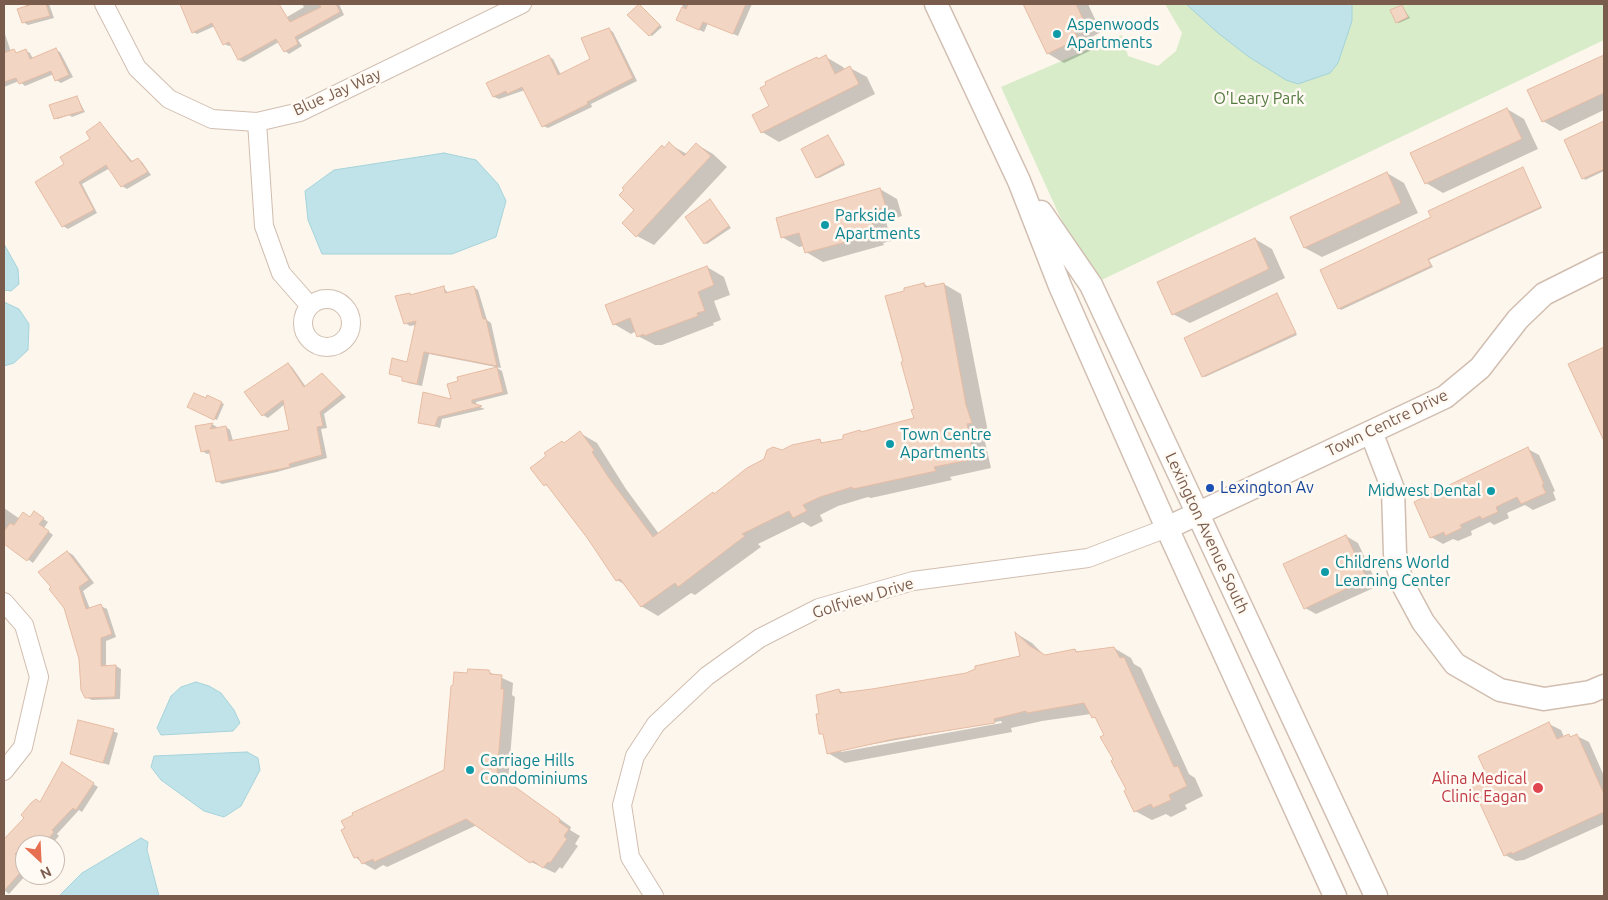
<!DOCTYPE html>
<style>
body{margin:0}
#map{position:relative;width:1608px;height:900px;overflow:hidden;background:#fdf6ec;font-family:Ubuntu,sans-serif}
canvas{display:block}
.frame{position:absolute;inset:0;border:5px solid #7a5c4d;pointer-events:none}
.north{position:absolute;left:15px;top:835px;width:50px;height:50px;box-sizing:border-box;background:#fffaf3;border:1px solid #cabbb1;border-radius:50%;rotate:155deg;font-size:14px;font-weight:700;line-height:20px;text-align:center;color:#7a5c4d}
.north::after{content:'';display:block;margin:auto;width:18px;height:22px;background:#e76f51;clip-path:polygon(50% 0,100% 100%,50% 72%,0 100%)}
</style>
<div id="map">
<canvas width="1608" height="900"></canvas>
<div class="frame"></div>
<div class="north">N</div>
</div>
<script>
const ctx = document.querySelector('canvas').getContext('2d');
ctx.lineJoin = 'round';
function paint(path, color) { ctx.fillStyle = color; ctx.fill(path, 'evenodd'); }
const poly = rows => new Path2D(rows.map(r => 'M' + r).join(''));
function strokePath(path, color, width, dash) { ctx.strokeStyle = color; ctx.lineWidth = width; ctx.lineCap = dash ? 'butt' : 'round'; ctx.setLineDash(dash || []); ctx.stroke(path); }
function drawText(font, color, halo, rows, align = 'center') {
  ctx.font = font + ' Ubuntu,sans-serif'; ctx.lineWidth = 5; ctx.setLineDash([]); ctx.textBaseline = 'middle'; ctx.strokeStyle = halo; ctx.fillStyle = color; for (const [text, x, y, turn = 0] of rows) {
    ctx.save(); ctx.translate(x, y); ctx.rotate((+turn || 0) * Math.PI / 180); ctx.textAlign = isNaN(turn) ? turn : align; if (halo) ctx.strokeText(text, 0, 0); ctx.fillText(text, 0, 0); ctx.restore();
  }
}
paint(poly([
 [1165,4,1604,4,1604,40,1091,285,1001,87,1122,35,1128,56,1158,66,1176,51,1182,33]
]), '#d8ecc9');
const water = poly([
 [1186,4,1352,4,1352,21,1338,63,1330,73,1298,84,1286,80,1249,57,1218,33,1186,4],
 [444,153,476,160,498,184,506,201,496,237,452,254,322,254,308,220,305,191,334,170,444,153],
 [4,244,18,269,19,284,11,291,4,290,4,244],
 [4,302,19,309,29,324,28,350,14,363,4,366,4,302],
 [196,682,209,686,221,693,234,710,240,723,233,731,161,735,157,728,171,696,181,687,196,682],
 [247,752,258,758,260,770,241,806,224,817,204,811,161,780,151,767,154,756,247,752],
 [141,838,148,842,147,850,159,896,59,896,82,873,141,838]
]);
paint(water, '#bfe3e8');
strokePath(water, '#a5d3da', 1);
paint(poly([
 [26,4,49,4,54,18,28,25,23,22],
 [187,4,273,4,282,20,304,7,302,4,339,4,344,15,298,40,302,46,289,54,285,51,279,42,244,62,239,60,232,45,229,46,224,44,215,26,197,34,193,32,182,6],
 [680,4,752,4,738,36,708,23,704,32,682,22,678,19,683,6],
 [1025,4,1088,4,1101,32,1090,38,1094,49,1064,63,1047,53],
 [1402,6,1410,18,1399,23,1397,22],
 [641,7,662,27,652,36,649,35],
 [609,29,613,32,637,81,591,104,592,107,548,128,543,126,525,90,499,99,494,97,488,84,549,57,553,59,561,75,592,59],
 [4,31,11,52,19,53,26,51,30,53,33,59,55,50,60,52,73,77,61,83,56,80,54,74,25,86,19,81,4,87],
 [1604,56,1604,110,1560,131,1543,121,1529,91],
 [826,57,843,67,845,70,850,68,867,77,875,94,779,142,762,132,771,107,819,60],
 [77,97,85,112,72,117,69,115,58,119,55,118],
 [1507,109,1524,119,1538,149,1443,193,1426,183],
 [100,123,133,162,138,159,142,162,151,175,127,189,122,186,110,168,82,184,97,213,68,229,63,226,66,165,92,139],
 [1604,123,1604,171,1585,180,1566,141],
 [828,136,845,165,819,178,817,177],
 [669,144,687,154,696,144,713,154,727,167,654,245,637,236,636,210],
 [1523,169,1542,208,1429,260,1433,267,1341,310,1339,308,1433,218],
 [1387,173,1404,183,1418,213,1322,257,1305,248,1291,218],
 [880,189,897,199,902,216,886,221,891,241,883,243,884,245,823,262,806,252,804,246,799,247,782,237],
 [710,201,731,228,707,244,705,243],
 [1255,239,1272,249,1285,278,1190,323,1173,314],
 [707,267,724,277,730,295,714,301,721,320,713,323,714,325,662,345,655,345,638,336,636,331,631,334,614,324],
 [924,284,929,287,944,284,961,294,988,432,983,433,991,468,950,477,952,480,871,498,868,497,838,506,820,515,823,521,811,527,803,522,758,544,761,547,695,595,691,593,658,616,641,606,627,586,617,580,608,565,550,487,545,485,565,444,580,433,597,443,626,489,659,534,782,452,820,441,825,444,845,440,860,431,863,433,916,419,916,410,905,362,906,292],
 [474,287,478,290,487,320,491,323,501,368,429,354,422,386,408,383,404,378,390,373,408,363,416,325,410,326,405,323,410,294,412,296,444,288,449,294],
 [1277,295,1297,335,1205,377,1203,376],
 [1604,348,1604,438,1569,365],
 [288,364,292,367,306,387,322,374,346,397,324,414,327,428,321,429,327,458,277,472,222,484,217,481,211,453,207,454,202,451,197,427,212,424,217,427,216,429,226,427,230,430,233,441,290,431,285,404,268,418,263,415],
 [497,368,502,371,508,394,476,402,477,406,485,409,442,419,440,428,420,422],
 [208,397,224,404,217,420,188,406,206,400],
 [1528,449,1539,455,1555,491,1553,492,1556,500,1533,510,1525,505,1507,513,1509,518,1494,525,1490,522,1471,531,1472,535,1458,541,1453,539,1443,544,1431,537],
 [4,508,20,519,39,516,48,522,44,528,53,535,33,563,4,542],
 [1346,536,1358,543,1378,586,1316,614,1305,608],
 [68,552,73,555,94,583,83,591,90,609,101,606,107,609,116,637,106,641,106,667,116,666,121,669,120,699,92,700,86,697],
 [1017,634,1032,643,1045,656,1075,650,1080,653,1114,648,1131,658,1134,664,1141,668,1189,774,1195,778,1203,796,1185,805,1187,809,1171,817,1166,814,1152,820,1135,811,1106,735,1098,720,1091,714,1042,721,1011,728,1012,732,845,763,828,753,825,735,821,733,821,714,839,690,845,694,967,674,1022,657],
 [1001,721,1002,723,841,752,841,750],
 [489,672,513,683,512,695,515,697,508,782,571,827,570,830,580,836,575,844,578,846,562,869,560,867,555,873,531,862,477,825,387,867,383,865,375,870,363,863,355,857,445,771,468,675],
 [79,721,118,733,109,765,71,753],
 [1549,724,1561,730,1564,737,1577,736,1589,742,1604,776,1604,824,1524,860,1516,861,1505,855,1478,782,1487,772],
 [68,767,98,787,82,812,79,810,57,834,59,836,51,845,41,845,36,840,31,845,25,845,25,852,20,858,25,862,26,875,9,894,4,890,4,839,41,803]
]), '#0003');
const building = poly([
 [33,4,46,4,50,16,22,23,17,9,33,4],
 [180,4,279,4,290,22,321,7,319,4,336,4,340,12,295,37,298,44,284,52,276,39,238,60,229,42,223,45,212,23,192,33,180,4],
 [639,4,660,25,649,36,627,15,639,4],
 [688,4,746,4,733,34,703,22,699,30,676,20,682,7,686,9,688,4],
 [1023,4,1076,4,1085,23,1073,28,1078,39,1047,54,1023,4],
 [1402,5,1408,17,1396,23,1390,10,1402,5],
 [609,28,633,78,587,102,588,104,542,127,522,87,507,94,506,91,493,97,486,83,549,55,558,75,590,59,581,38,609,28],
 [56,48,69,75,55,81,51,71,19,84,16,78,4,82,4,53,14,49,16,53,26,49,30,59,56,48],
 [826,55,835,74,850,66,859,84,761,133,752,115,769,106,760,88,766,85,765,82,785,72,817,57,818,59,826,55],
 [1604,55,1604,93,1542,122,1527,90,1604,55],
 [77,96,83,111,54,119,49,105,77,96],
 [1507,108,1522,139,1425,184,1410,153,1507,108],
 [1604,121,1604,169,1582,179,1564,140,1604,121],
 [100,122,131,162,138,158,148,172,121,187,106,165,79,182,94,210,62,227,35,182,64,164,60,157,90,139,86,132,100,122],
 [828,135,844,163,816,178,801,149,828,135],
 [669,142,684,156,696,143,711,156,636,237,622,223,634,210,619,195,624,190,622,188,662,145,664,148,669,142],
 [1523,167,1541,207,1428,259,1431,266,1338,309,1320,270,1431,217,1428,211,1523,167],
 [1387,172,1401,203,1304,248,1290,217,1387,172],
 [880,188,886,207,869,212,875,231,867,234,868,236,805,253,799,233,781,238,776,218,880,188],
 [710,199,729,226,704,244,685,217,710,199],
 [1255,238,1269,269,1172,315,1157,282,1255,238],
 [707,266,714,285,698,292,705,311,697,313,698,316,644,336,644,334,637,337,630,318,613,325,605,305,707,266],
 [924,283,925,287,944,283,966,405,972,423,967,424,974,459,934,467,936,471,853,489,852,487,820,497,803,505,807,511,793,518,789,511,742,534,745,536,678,587,675,583,641,607,620,579,616,581,588,539,546,484,544,486,530,468,546,456,544,453,562,441,564,443,580,431,594,450,592,452,609,478,653,537,713,492,714,494,747,468,764,459,767,450,773,447,782,450,792,445,820,439,821,443,843,439,843,435,860,430,861,432,914,418,911,410,914,409,901,362,903,361,885,296,904,291,904,288,924,283],
 [444,286,445,293,474,286,483,319,486,319,497,366,424,352,417,384,402,381,402,377,389,374,392,358,407,362,416,321,404,324,395,296,410,293,410,295,444,286],
 [1277,293,1296,333,1202,377,1184,338,1277,293],
 [1604,347,1604,441,1568,364,1604,347],
 [288,363,304,387,322,373,342,394,320,412,323,426,317,427,322,455,289,464,290,467,216,482,209,450,201,452,195,426,213,423,210,429,226,426,229,441,289,430,283,400,262,416,244,392,288,363],
 [497,367,503,392,472,400,472,403,482,406,438,417,435,426,418,423,423,392,451,399,447,384,458,381,457,377,497,367],
 [194,393,206,398,207,395,222,402,214,420,187,407,194,393],
 [1528,447,1544,484,1542,485,1546,493,1521,504,1517,497,1496,507,1498,512,1482,519,1480,516,1460,525,1462,528,1445,536,1444,532,1430,538,1414,502,1528,447],
 [34,511,44,518,39,524,49,531,27,561,4,544,4,531,10,523,14,525,23,512,30,517,34,511],
 [1346,535,1367,579,1304,609,1283,564,1346,535],
 [67,551,89,580,79,587,86,609,101,604,112,634,101,638,101,666,116,665,115,697,85,698,81,690,79,659,64,608,49,589,51,587,38,572,67,551],
 [1015,632,1030,646,1045,655,1075,649,1076,652,1114,647,1120,658,1124,657,1174,767,1178,766,1187,786,1169,795,1171,800,1153,808,1151,804,1134,812,1124,791,1126,789,1111,761,1113,759,1100,737,1104,735,1095,717,1092,718,1084,703,1027,713,1026,711,994,719,995,723,894,739,827,754,823,734,819,734,816,714,819,714,816,695,839,689,840,693,872,689,966,673,975,669,975,666,1020,656,1015,632],
 [468,669,489,670,490,674,502,675,501,689,504,689,497,774,560,819,559,822,569,829,564,836,567,839,550,863,548,862,543,868,533,861,530,863,466,819,374,862,373,859,362,864,358,857,354,858,341,830,345,828,341,821,353,815,352,813,444,770,451,686,453,685,454,672,467,673,468,669],
 [78,720,114,729,103,763,70,754,78,720],
 [1549,722,1557,739,1569,734,1570,737,1577,734,1604,794,1604,812,1512,854,1511,852,1504,856,1471,784,1477,781,1474,776,1485,771,1478,756,1549,722],
 [62,762,94,783,76,810,73,808,52,830,54,832,43,845,39,845,31,837,15,854,25,863,25,867,4,891,4,839,24,818,21,815,31,803,36,799,40,802,62,762]
]);
paint(building, '#f3d5c3');
strokePath(building, '#e6bba3', 1);
const minor = poly([
 [104,4,137,68,169,99,212,119,257,122,300,112,522,4],
 [257,122,264,226,281,273,310,306],
 '303 323a24 24 0 1 1 48 0a24 24 0 1 1-48 0Z',
 [4,602,24,625,39,677,23,747,4,771],
 [654,896,630,857,622,805,635,756,656,724,707,676,760,638,819,608,913,581,1088,558,1167,528]
]);
const tertiary = poly([
 [936,4,1019,181,1060,286,1167,528,1335,896],
 [1041,212,1091,285,1376,896],
 [1371,432,1393,489,1395,554,1402,583,1423,622,1455,664,1500,690,1544,699,1590,692,1604,686],
 [1167,528,1445,397,1480,368,1518,319,1544,294,1604,264]
]);
strokePath(minor, '#d1beb0', 20);
strokePath(tertiary, '#d1beb0', 25);
strokePath(minor, '#fff', 18);
strokePath(tertiary, '#fff', 22);
for (const [x, y, r, color] of [
 [1057,34,5,"#0f9aa8"],
 [825,225,5,"#0f9aa8"],
 [890,444,5,"#0f9aa8"],
 [1210,488,5,"#1a4fb4"],
 [1491,491,5,"#0f9aa8"],
 [1325,572,5,"#0f9aa8"],
 [470,770,5,"#0f9aa8"],
 [1538,788,6,"#e0444e"]
]) { const dot = new Path2D(); dot.arc(x, y, r, 0, 2 * Math.PI); ctx.fillStyle = color; ctx.fill(dot); strokePath(dot, '#fffaf3', 2); }
drawText('16px', '#0d838f', '#fffaf3', [
 ["Aspenwoods",1067,25],
 ["Apartments",1067,43],
 ["Parkside",835,216],
 ["Apartments",835,234],
 ["Town Centre",900,435],
 ["Apartments",900,453],
 ["Midwest Dental",1481,491,"right"],
 ["Childrens World",1335,563],
 ["Learning Center",1335,581],
 ["Carriage Hills",480,761],
 ["Condominiums",480,779]
], 'left');
drawText('16px', '#7a5c4d', '#fffaf3', [
 ["Blue Jay Way",337,92,-24],
 ["Town Centre Drive",1387,423,-26],
 ["Lexington Avenue South",1207,533,65],
 ["Golfview Drive",863,598,-17]
]);
drawText('16px', '#537a41', '#fffaf3', [
 ["O'Leary Park",1259,99]
]);
drawText('16px', '#164399', '#fffaf3', [
 ["Lexington Av",1220,488]
], 'left');
drawText('16px', '#be3a42', '#fffaf3', [
 ["Alina Medical",1527,779],
 ["Clinic Eagan",1527,797]
], 'right');
</script>
